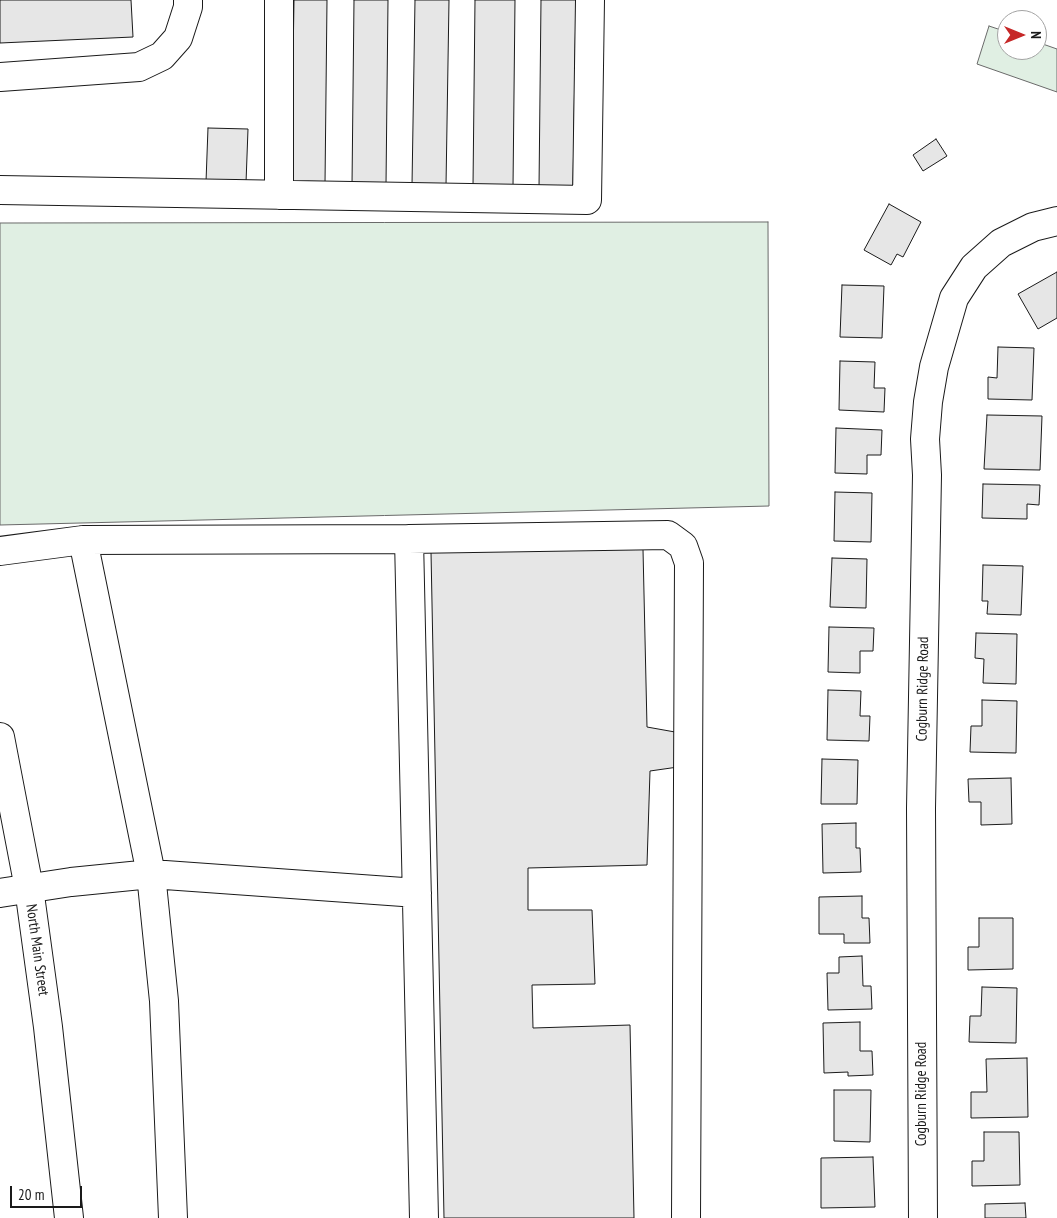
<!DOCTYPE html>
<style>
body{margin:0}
#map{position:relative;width:1057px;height:1218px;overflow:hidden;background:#fff;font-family:"PT Sans Narrow",sans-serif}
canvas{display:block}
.north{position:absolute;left:997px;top:10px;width:50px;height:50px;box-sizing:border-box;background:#fff;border:1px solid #a3a3a3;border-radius:50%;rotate:90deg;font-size:14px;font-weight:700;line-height:20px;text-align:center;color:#1a1a1a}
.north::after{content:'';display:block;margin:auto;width:18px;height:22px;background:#c62828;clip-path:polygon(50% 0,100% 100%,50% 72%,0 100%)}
.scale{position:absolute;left:10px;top:1186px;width:72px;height:22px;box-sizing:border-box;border:2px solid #1a1a1a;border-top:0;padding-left:6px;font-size:15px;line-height:18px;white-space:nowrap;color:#1a1a1a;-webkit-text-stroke:4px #fff;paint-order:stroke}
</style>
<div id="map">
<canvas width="1057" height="1218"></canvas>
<div class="north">N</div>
<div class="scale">20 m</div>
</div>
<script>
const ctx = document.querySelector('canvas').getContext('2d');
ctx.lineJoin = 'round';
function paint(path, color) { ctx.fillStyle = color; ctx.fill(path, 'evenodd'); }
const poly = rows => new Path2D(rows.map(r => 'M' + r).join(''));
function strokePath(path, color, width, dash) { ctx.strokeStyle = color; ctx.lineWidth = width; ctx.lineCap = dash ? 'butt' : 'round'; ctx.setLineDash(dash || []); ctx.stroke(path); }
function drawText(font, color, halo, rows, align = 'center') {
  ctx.font = font + ' "PT Sans Narrow",sans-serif'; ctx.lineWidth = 4; ctx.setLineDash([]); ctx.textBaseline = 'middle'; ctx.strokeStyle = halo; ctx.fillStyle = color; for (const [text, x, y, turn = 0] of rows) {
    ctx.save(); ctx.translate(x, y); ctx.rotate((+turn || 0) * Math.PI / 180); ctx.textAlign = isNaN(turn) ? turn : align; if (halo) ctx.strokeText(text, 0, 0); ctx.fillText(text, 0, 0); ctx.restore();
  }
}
const green = poly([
 [989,26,1007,32,1007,50,1037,50,1037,42,1057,49,1057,92,977,64,989,26],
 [768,222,769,506,0,525,0,223,768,222]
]);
paint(green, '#e0efe3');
strokePath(green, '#6a6a6a', 1);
const building = poly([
 [0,0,131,0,133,37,0,43,0,0],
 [294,0,327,0,325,184,291,184,294,0],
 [354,0,388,0,386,185,352,185,354,0],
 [415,0,449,0,446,186,412,185,415,0],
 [475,0,515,0,513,187,473,186,475,0],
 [541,0,576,0,573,188,539,188,541,0],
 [208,128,248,129,246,183,206,182,208,128],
 [936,139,947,156,923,171,913,155,936,139],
 [889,204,921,222,903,257,897,254,891,265,864,250,889,204],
 [1057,272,1057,318,1038,329,1018,294,1057,272],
 [842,285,884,286,882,338,840,337,842,285],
 [998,347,1034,348,1032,400,988,399,988,377,997,378,998,347],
 [840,361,875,362,874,388,885,388,884,412,839,410,840,361],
 [987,415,1042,416,1040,470,984,469,987,415],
 [836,428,882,430,881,455,867,455,867,474,835,473,836,428],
 [983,484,1040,485,1039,505,1027,504,1027,519,982,518,983,484],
 [835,492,872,493,871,542,834,541,835,492],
 [643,549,647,727,675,732,678,767,650,771,647,865,528,868,528,910,592,910,595,984,532,985,533,1028,630,1025,634,1218,444,1218,431,552,643,549],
 [832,558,867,559,866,608,830,607,832,558],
 [983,565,1023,566,1021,615,987,614,988,601,982,601,983,565],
 [829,627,874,628,873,651,860,651,860,673,828,672,829,627],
 [976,633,1017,634,1016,684,983,683,984,659,975,658,976,633],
 [828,690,861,691,860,716,870,716,869,741,827,740,828,690],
 [982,700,1017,701,1016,753,970,752,971,726,982,726,982,700],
 [822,759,858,760,857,804,821,804,822,759],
 [1011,778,1012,824,981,825,981,802,969,802,968,779,1011,778],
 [856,823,856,848,860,848,861,872,823,873,822,824,856,823],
 [862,896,862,918,869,918,870,943,844,943,844,934,819,934,819,897,862,896],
 [979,918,1013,918,1013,969,968,970,968,947,979,947,979,918],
 [862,956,863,986,871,986,872,1009,828,1010,827,973,839,973,839,957,862,956],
 [982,987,1017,988,1016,1043,969,1042,970,1016,981,1016,982,987],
 [860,1022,860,1051,872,1051,873,1075,848,1076,848,1072,824,1073,823,1023,860,1022],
 [1027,1058,1028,1117,971,1118,971,1092,987,1092,986,1059,1027,1058],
 [834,1090,871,1090,870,1142,834,1141,834,1090],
 [984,1132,1019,1132,1020,1185,972,1186,972,1161,984,1161,984,1132],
 [873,1157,875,1207,821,1208,821,1158,873,1157],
 [1025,1203,1026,1218,985,1218,985,1204,1025,1203]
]);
paint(building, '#e6e6e6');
strokePath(building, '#1a1a1a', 1);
const minor = poly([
 [279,0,279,195],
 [0,77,139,67,162,56,178,38,188,7,188,0],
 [0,190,587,200,590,0],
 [409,539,668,535,683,546,689,563,686,1218],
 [83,540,151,874,164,1001,173,1218],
 [0,551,83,540,409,539,424,1218],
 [0,893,71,882,151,874,417,893],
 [923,1218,921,808,927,475,925,439,928,402,934,367,954,298,974,267,1001,243,1033,227,1057,221]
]);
const major = poly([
 [0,737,29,888,48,1027,69,1218]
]);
strokePath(minor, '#1a1a1a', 30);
strokePath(major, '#1a1a1a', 30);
strokePath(minor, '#fff', 28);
strokePath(major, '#fff', 28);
drawText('15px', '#1a1a1a', '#fff', [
 ["Cogburn Ridge Road",923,689,-89],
 ["North Main Street",37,950,82],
 ["Cogburn Ridge Road",922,1094,-90]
]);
</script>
